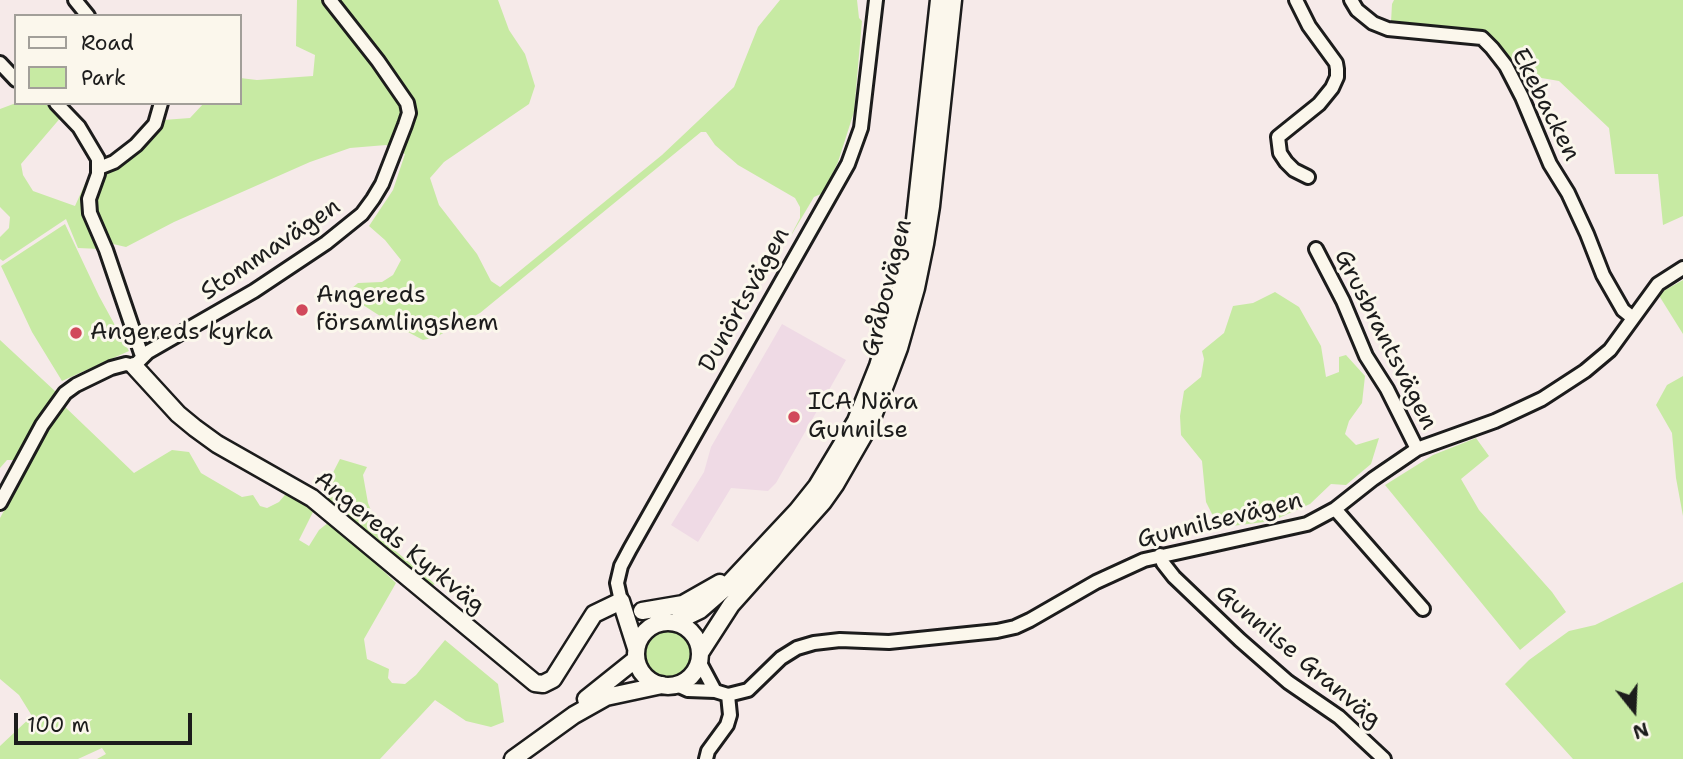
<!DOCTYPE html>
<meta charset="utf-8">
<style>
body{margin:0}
#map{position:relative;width:1683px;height:759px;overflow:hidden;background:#f6eae9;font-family:"Shantell Sans",sans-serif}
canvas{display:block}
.legend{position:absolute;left:14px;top:14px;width:228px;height:91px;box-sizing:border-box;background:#fbf7ec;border:2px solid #a29f99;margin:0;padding:9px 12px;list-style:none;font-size:21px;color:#1c1c1c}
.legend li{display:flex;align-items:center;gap:14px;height:35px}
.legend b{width:35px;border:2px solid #a29f99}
.north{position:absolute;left:1599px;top:675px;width:70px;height:70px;-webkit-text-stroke:5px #fbf7ec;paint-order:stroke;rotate:162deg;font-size:19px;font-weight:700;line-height:28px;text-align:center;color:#1c1c1c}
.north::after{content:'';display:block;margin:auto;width:24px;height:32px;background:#1c1c1c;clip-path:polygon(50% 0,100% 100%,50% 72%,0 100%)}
.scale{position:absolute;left:14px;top:713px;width:178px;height:32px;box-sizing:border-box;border:4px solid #1c1c1c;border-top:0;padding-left:9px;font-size:21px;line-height:24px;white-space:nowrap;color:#1c1c1c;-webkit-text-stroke:5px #fbf7ec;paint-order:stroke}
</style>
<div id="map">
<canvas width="1683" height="759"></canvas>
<ul class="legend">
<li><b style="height:9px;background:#fbf7ec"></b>Road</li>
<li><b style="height:19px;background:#c7eaa3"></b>Park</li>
</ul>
<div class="north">N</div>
<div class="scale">100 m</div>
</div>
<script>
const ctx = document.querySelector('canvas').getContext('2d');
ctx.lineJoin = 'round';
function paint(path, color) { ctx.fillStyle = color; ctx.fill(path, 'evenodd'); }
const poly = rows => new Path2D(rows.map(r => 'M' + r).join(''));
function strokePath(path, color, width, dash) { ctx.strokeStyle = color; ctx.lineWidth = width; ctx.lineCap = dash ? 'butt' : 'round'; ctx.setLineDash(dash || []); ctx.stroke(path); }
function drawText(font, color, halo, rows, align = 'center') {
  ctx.font = font + ' "Shantell Sans",sans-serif'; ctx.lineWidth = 6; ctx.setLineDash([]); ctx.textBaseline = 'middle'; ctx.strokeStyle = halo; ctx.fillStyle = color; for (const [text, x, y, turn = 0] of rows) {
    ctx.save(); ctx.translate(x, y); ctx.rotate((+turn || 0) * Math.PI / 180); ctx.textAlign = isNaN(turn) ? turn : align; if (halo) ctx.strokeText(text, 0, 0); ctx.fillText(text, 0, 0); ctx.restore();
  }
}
paint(poly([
 [782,324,846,360,776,483,768,491,731,488,698,542,671,525,704,472,711,447]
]), '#efdae5');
paint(poly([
 [297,0,498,0,509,30,525,54,535,86,529,104,444,162,430,178,439,205,477,254,491,281,500,287,662,155,734,87,758,27,780,0,857,0,859,18,862,21,854,112,838,162,823,193,814,197,789,239,800,218,800,207,795,198,738,165,715,145,706,132,701,132,480,313,436,337,423,340,391,323,363,305,351,289,358,283,382,282,393,275,401,260,385,240,369,226,393,190,405,154,386,145,350,148,310,162,174,222,126,247,113,244,100,249,78,248,66,219,3,261,0,259,0,237,9,228,10,217,0,207,0,109,16,103,44,103,62,116,21,164,23,175,33,191,75,206,89,175,124,148,150,121,190,118,204,103,240,103,240,78,257,80,313,76,315,55,296,46],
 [1394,0,1683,0,1683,216,1663,225,1658,174,1615,174,1609,128,1559,81,1518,74,1487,36,1391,22,1392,4],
 [65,224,99,296,129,351,62,381,32,332,1,266],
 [1683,280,1683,334,1658,294],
 [1275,292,1299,307,1321,346,1326,377,1339,372,1339,357,1346,355,1365,376,1362,403,1349,421,1345,434,1356,445,1379,438,1371,464,1346,485,1331,484,1310,504,1272,521,1232,526,1214,518,1206,502,1202,461,1181,435,1180,416,1184,391,1201,377,1204,359,1202,351,1224,333,1233,306,1253,303],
 [0,340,56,392,16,460,7,460,0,468,0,482],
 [1683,376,1683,516,1676,478,1672,433,1656,405,1667,385],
 [62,404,134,473,172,450,189,452,201,473,242,497,253,495,260,506,267,508,279,502,289,490,315,508,299,540,309,546,319,530,329,522,335,525,396,583,364,639,367,659,389,669,388,678,392,683,405,684,416,675,445,640,498,684,504,722,491,727,466,721,435,700,380,759,97,759,106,754,102,748,78,759,0,759,0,746,32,716,19,695,0,679,0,518],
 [1476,438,1489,456,1461,479,1479,510,1552,592,1566,612,1520,650,1385,485,1433,455],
 [340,459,367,467,363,475,368,503,377,525,392,548,435,584,430,587,328,498,324,490],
 [1683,582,1683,759,1573,759,1505,684,1529,660,1569,631,1595,625],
 '642 653a25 25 0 1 1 50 0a25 25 0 1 1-50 0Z'
]), '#c7eaa3');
const street = poly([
 [75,0,88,16],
 [1296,0,1309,26,1336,63,1337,69,1337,77,1332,88,1319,104,1278,137,1280,153,1286,162,1294,170,1308,177],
 [1351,0,1357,10,1373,23,1388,29,1482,38,1492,48,1506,66,1522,97,1550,164,1568,193,1587,234,1603,275,1623,310,1633,318],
 [0,63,16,80],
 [56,103,79,127,98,159,98,174,89,199,90,213,106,250,142,356],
 [99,168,114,162,136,145,155,124,161,103],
 [1316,249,1343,301,1366,356,1387,389,1417,449],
 [0,503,42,425,65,393,76,385,111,368,126,364,134,366,148,352,254,291,326,243,362,214,373,199,382,184,405,125,409,113,407,103,378,61,330,0],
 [1335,509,1423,609],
 [1160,555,1163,563,1174,577,1240,640,1288,682,1339,717,1384,759],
 [621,601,617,583,621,566,630,549,848,164,861,128,876,0],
 [699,661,715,691],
 [677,685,688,690,715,691,728,695,748,690,781,658,797,648,814,643,840,640,889,642,997,631,1015,627,1030,620,1096,582,1144,560,1307,524,1335,509,1373,479,1417,449,1495,421,1542,399,1585,371,1610,350,1658,284,1683,268],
 [706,759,708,751,727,725,730,715,728,695]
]);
const secondary = poly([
 [134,366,178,414,195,428,217,444,312,498,535,683,543,684,553,679,594,614,621,601,636,648],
 [642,611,683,604,720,583],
 '636 654a32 32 0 1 1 64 0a32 32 0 1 1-64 0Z',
 [675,622,700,610,723,590,797,511,817,486,856,421,878,366,904,278,914,229,939,0],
 [700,653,731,605,823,502,835,485,869,426,887,380,899,348,916,288,925,244,931,206,953,0],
 [586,699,636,659],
 [513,759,574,715,606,697,662,685]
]);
strokePath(street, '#1c1c1c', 18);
strokePath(secondary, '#1c1c1c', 21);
strokePath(street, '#fbf7ec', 12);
strokePath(secondary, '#fbf7ec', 16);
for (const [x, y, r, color] of [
 [302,310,7,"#d1495b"],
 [76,333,7,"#d1495b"],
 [794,417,7,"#d1495b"]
]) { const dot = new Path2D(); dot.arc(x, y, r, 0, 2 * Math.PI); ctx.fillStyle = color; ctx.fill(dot); strokePath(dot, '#fbf7ec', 2.5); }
drawText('24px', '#1c1c1c', '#fbf7ec', [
 ["Ekebacken",1545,105,63],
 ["Stommavägen",271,250,-34],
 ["Gråbovägen",888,288,-76],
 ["Dunörtsvägen",745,300,-61],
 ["Grusbrantsvägen",1385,340,63],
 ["Gunnilsevägen",1220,521,-14],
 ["Angereds Kyrkväg",399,543,39],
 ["Gunnilse Granväg",1298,657,40]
]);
drawText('24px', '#1c1c1c', '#fbf7ec', [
 ["Angereds",316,296],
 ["församlingshem",316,324],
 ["Angereds kyrka",90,333],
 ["ICA Nära",808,403],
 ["Gunnilse",808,431]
], 'left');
</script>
